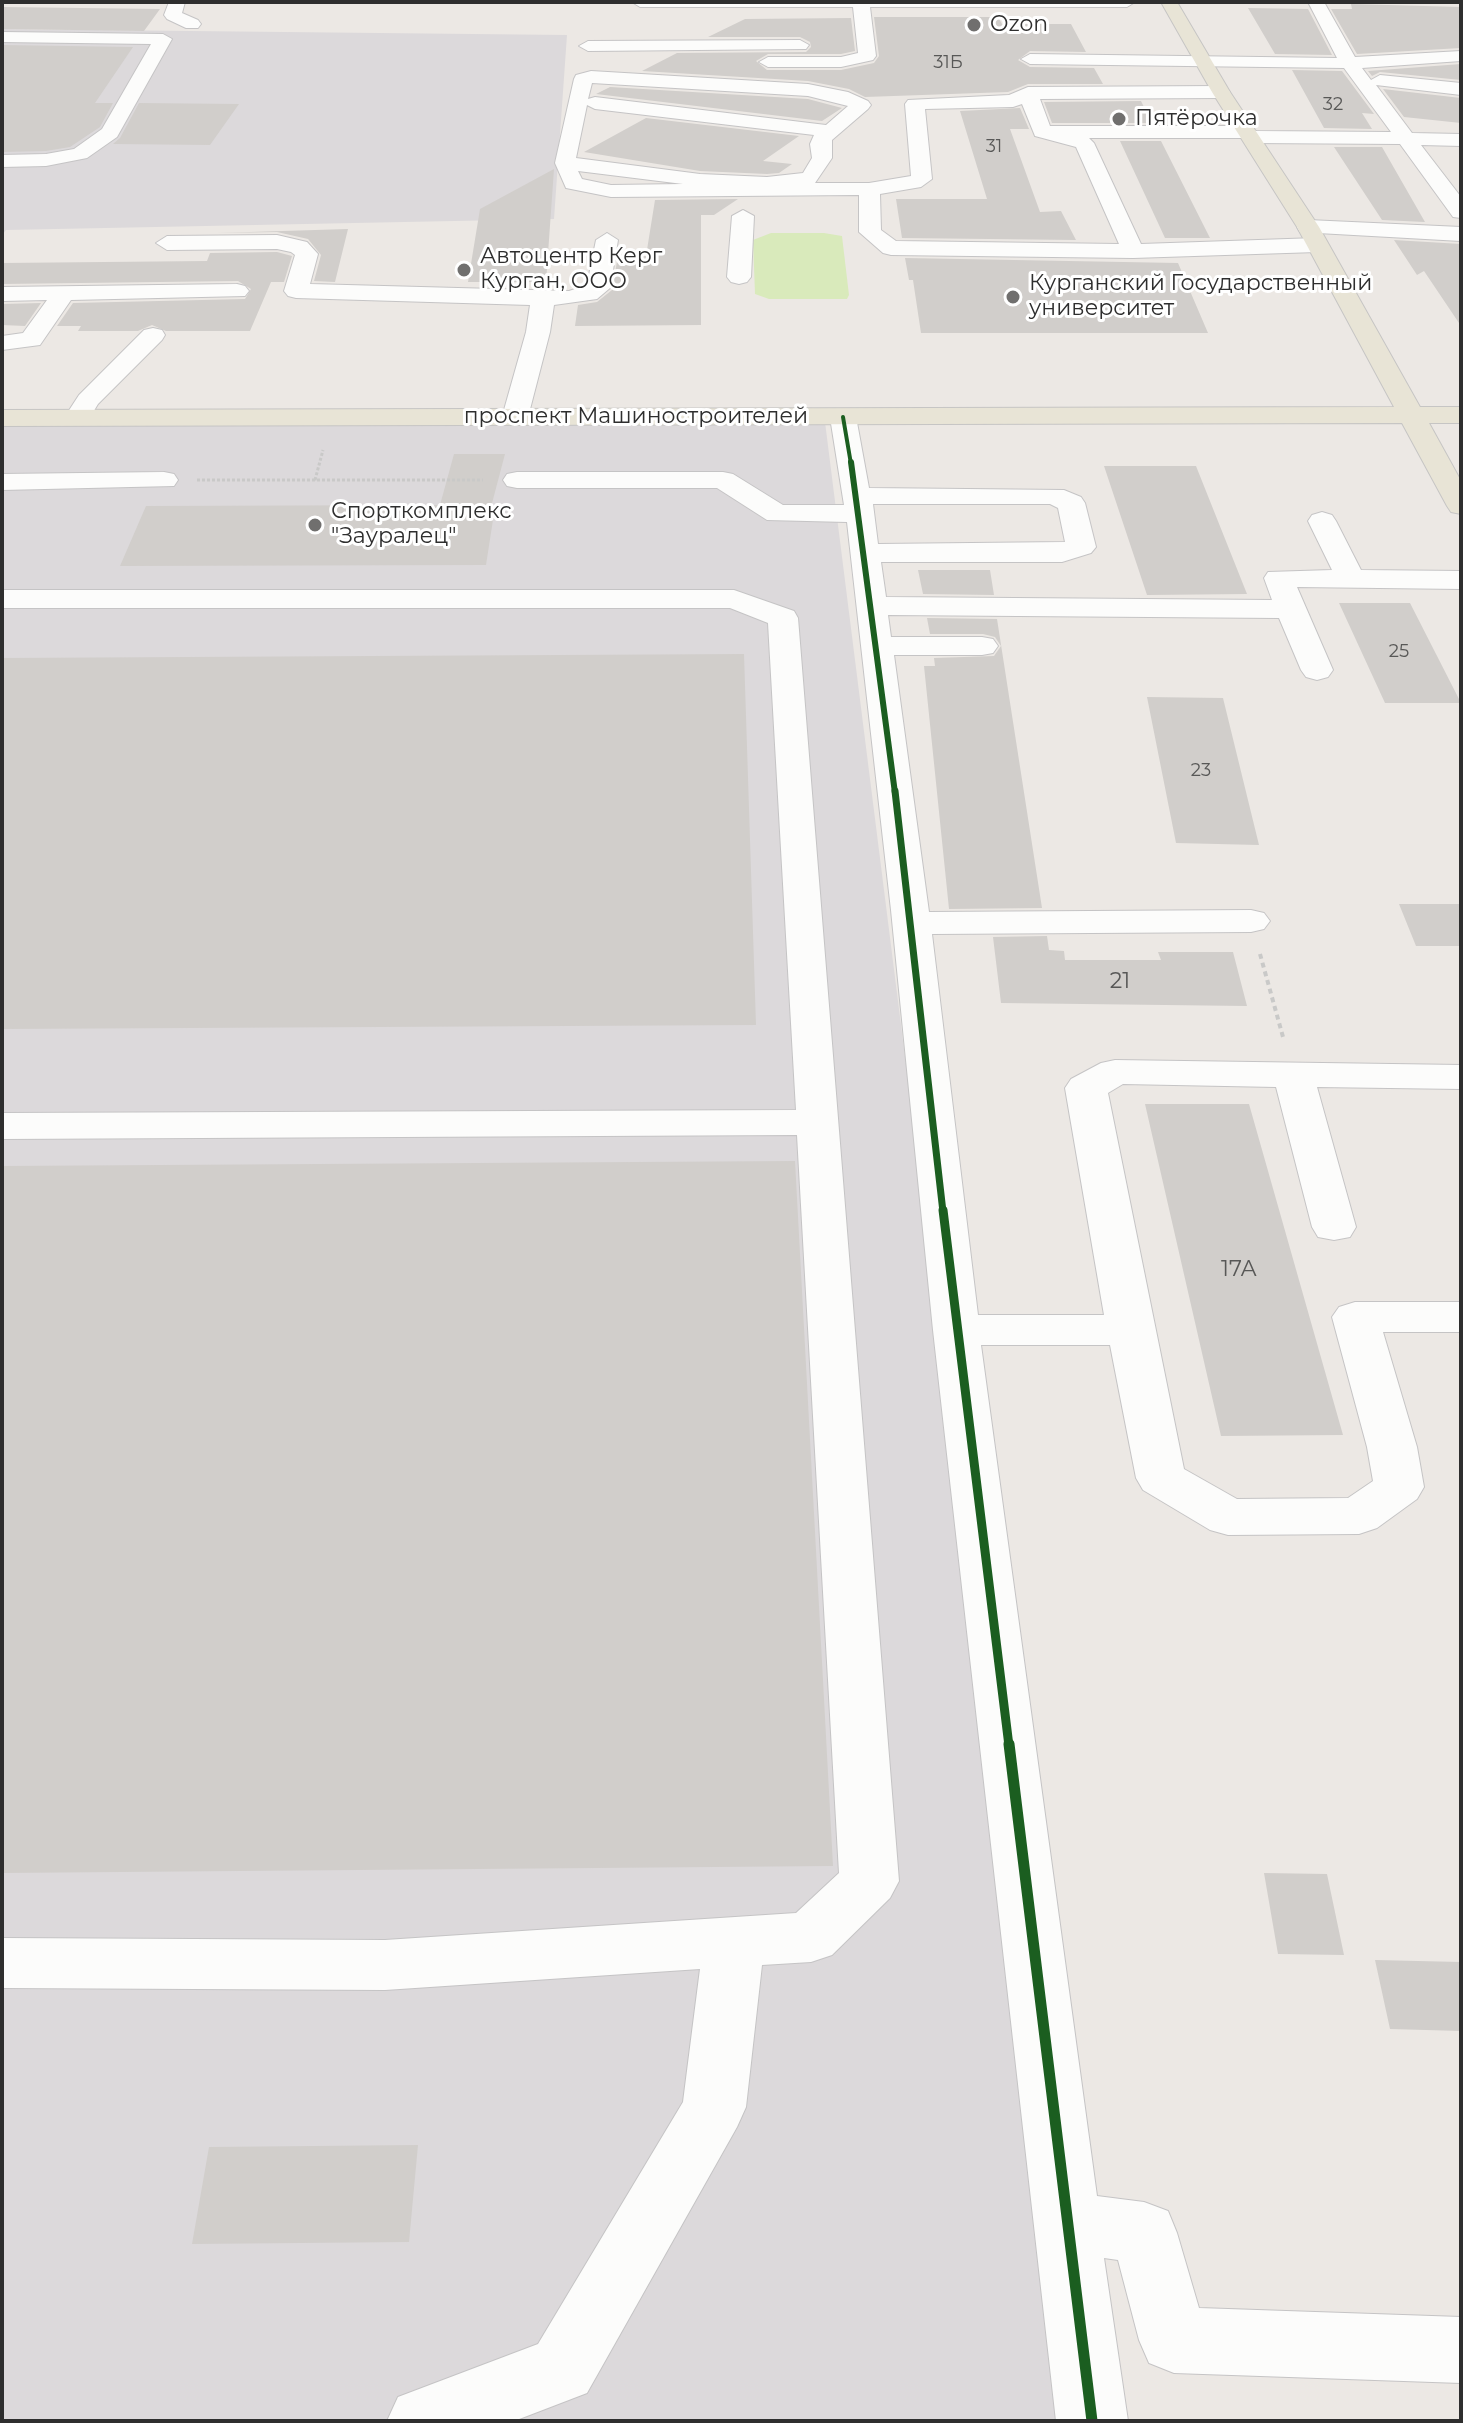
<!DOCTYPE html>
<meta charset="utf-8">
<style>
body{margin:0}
#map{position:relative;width:1463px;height:2423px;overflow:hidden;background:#ece8e4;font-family:Montserrat,sans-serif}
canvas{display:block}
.frame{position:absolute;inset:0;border:4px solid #2e2e2e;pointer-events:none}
</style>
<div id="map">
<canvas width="1463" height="2423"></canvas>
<div class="frame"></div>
</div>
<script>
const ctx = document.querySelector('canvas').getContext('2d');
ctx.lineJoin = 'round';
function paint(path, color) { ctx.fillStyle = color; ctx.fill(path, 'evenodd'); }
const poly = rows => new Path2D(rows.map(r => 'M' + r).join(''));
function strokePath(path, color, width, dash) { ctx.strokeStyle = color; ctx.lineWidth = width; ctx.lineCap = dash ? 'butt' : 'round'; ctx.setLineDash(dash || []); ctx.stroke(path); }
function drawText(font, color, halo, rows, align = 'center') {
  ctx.font = font + ' Montserrat,sans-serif'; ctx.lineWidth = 6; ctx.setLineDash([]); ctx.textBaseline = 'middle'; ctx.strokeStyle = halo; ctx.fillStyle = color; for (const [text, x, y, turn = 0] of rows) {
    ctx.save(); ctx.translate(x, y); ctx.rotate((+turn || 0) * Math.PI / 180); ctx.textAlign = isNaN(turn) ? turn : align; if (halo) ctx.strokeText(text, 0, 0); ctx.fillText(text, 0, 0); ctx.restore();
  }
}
paint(poly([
 [2,29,567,35,554,219,6,230,2,235],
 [2,422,825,422,1077,2421,2,2421]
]), '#dcd9db');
paint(poly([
 [771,233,824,233,842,236,849,295,847,299,769,299,755,294,753,240]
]), '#d9eabb');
paint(poly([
 [1351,4,1461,7,1461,48,1357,54,1331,9,1352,9],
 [2,7,160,9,144,31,2,29],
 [1248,8,1308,9,1332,55,1275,54],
 [874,17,998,17,1002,24,1071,24,1086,52,1030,51,1018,60,1030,67,1094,68,1103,84,1028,84,1008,92,865,97,849,89,808,81,642,71,677,53,806,52,811,47,810,42,800,37,708,37,745,19,851,18,855,51,841,54,768,54,756,61,767,70,841,70,874,63,879,56],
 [2,45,133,47,95,103,113,103,100,127,70,147,46,151,2,152],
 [1461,64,1461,80,1380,72,1372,76,1368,71],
 [1292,70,1342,71,1374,114,1362,113,1372,129,1324,128],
 [610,87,808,99,842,108,822,121,596,94],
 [1383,89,1461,98,1461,123,1404,117],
 [1141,101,1152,123,1052,123,1044,102],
 [139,103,239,104,210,145,113,144,120,138],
 [1020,108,1029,129,1010,129,1040,212,1061,211,1076,240,902,238,896,199,987,199,960,111],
 [646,118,799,136,763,161,792,164,779,173,767,174,700,171,584,152],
 [1120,141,1161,141,1210,238,1165,238],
 [1334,147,1382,147,1425,222,1382,220],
 [554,169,546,282,468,282,480,209],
 [738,199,714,215,701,215,701,325,575,326,578,305,597,302,612,290,618,256,646,256,655,200],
 [348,229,335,282,314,281,321,255,308,239,277,232,217,233],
 [1394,240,1461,244,1461,326,1424,271,1417,275],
 [277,252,292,256,284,282,271,282,250,331,166,331,152,325,138,331,78,331,81,326,57,326,73,303,245,299,251,289,238,281,2,284,2,263,207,261,210,253],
 [905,258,1178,263,1208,333,921,333,913,280,909,280],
 [41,303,25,326,2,325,2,304],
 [454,454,505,454,491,507,495,507,486,565,120,566,146,506,440,505],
 [1104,466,1196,466,1247,594,1147,595],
 [918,570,990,570,994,595,923,594],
 [1339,603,1410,603,1461,703,1385,703],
 [927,618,997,619,1042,908,949,909,924,666,935,666,934,658,994,656,1001,646,995,637,983,634,930,634],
 [744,654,756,1025,2,1029,2,658],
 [1147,697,1223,698,1259,845,1176,843],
 [1399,904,1461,904,1461,946,1416,946],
 [1047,936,1049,950,1064,951,1065,960,1161,960,1158,952,1233,952,1247,1006,1001,1003,993,937],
 [1145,1104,1249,1104,1343,1435,1221,1436],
 [795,1161,833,1866,2,1873,2,1166],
 [1264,1873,1327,1874,1344,1955,1278,1954],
 [1375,1960,1461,1962,1461,2031,1390,2029],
 [418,2145,409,2242,192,2244,209,2147]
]), '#d1cecb');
const minor = poly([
 [169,2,185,2,182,13,198,20,201,24,198,28,186,28,167,19,164,15,169,2],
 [632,2,1135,2,1127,7,870,7,876,56,873,60,841,67,768,67,759,62,768,57,841,57,858,53,853,7,640,7,632,2],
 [1308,2,1324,2,1355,57,1461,51,1461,61,1362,68,1371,80,1380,75,1461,83,1461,95,1376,85,1412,133,1461,134,1461,146,1421,145,1461,197,1461,218,1453,217,1400,144,1251,143,1242,138,1089,138,1094,143,1141,244,1317,238,1328,245,1317,252,1133,258,891,255,883,253,859,232,859,195,611,197,566,188,555,163,574,79,576,75,591,71,808,84,848,92,868,101,871,105,868,109,832,140,832,158,815,183,869,183,911,176,905,104,908,100,1009,95,1028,87,1221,86,1230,92,1221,98,1040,99,1050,126,1247,126,1256,131,1391,132,1344,68,1030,64,1021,59,1030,54,1337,58,1308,2],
 [592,83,808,96,848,106,826,125,595,97,588,99,592,83],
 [1022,104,1035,136,1076,147,1119,244,896,241,881,230,880,194,921,187,932,179,925,109,1013,107,1022,104],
 [587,105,595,109,814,135,810,144,812,158,803,173,767,177,700,174,576,158,587,105],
 [578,171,683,184,611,185,582,179,578,171],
 [2,32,163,34,172,39,117,137,87,158,46,166,2,167,2,155,46,154,74,149,102,129,151,44,2,42,2,32],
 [800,40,809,45,806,49,588,51,579,46,588,41,800,40],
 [743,210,754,216,751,277,747,282,739,284,731,282,727,277,732,216,743,210],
 [1308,220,1461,227,1461,241,1300,232,1297,227,1308,220],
 [607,233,618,240,610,288,597,299,554,305,550,332,528,417,524,423,515,425,506,423,502,417,526,332,530,305,296,298,288,296,284,291,295,255,291,252,277,249,167,250,156,243,167,236,277,235,307,242,318,254,310,284,569,291,587,285,596,240,607,233],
 [237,284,245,286,249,291,245,296,71,300,40,345,2,350,2,336,23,333,47,300,2,301,2,287,237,284],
 [153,328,162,330,165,335,162,340,98,404,86,424,68,424,64,418,79,395,144,330,153,328],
 [843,409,852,411,856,417,869,488,1064,490,1081,497,1085,503,1096,547,1091,553,1062,562,881,562,886,597,1272,600,1264,578,1268,572,1332,570,1308,521,1312,515,1322,512,1332,515,1336,521,1361,570,1461,571,1461,589,1297,587,1333,670,1328,677,1317,680,1306,677,1301,670,1279,618,888,615,891,637,982,637,993,639,998,646,993,653,982,655,894,655,929,912,1251,910,1264,913,1270,921,1264,929,1251,932,932,934,978,1315,1104,1315,1065,1088,1071,1079,1101,1063,1115,1060,1461,1065,1461,1089,1317,1087,1356,1227,1350,1237,1334,1240,1318,1237,1312,1227,1276,1087,1123,1084,1108,1093,1184,1469,1237,1499,1348,1498,1373,1481,1367,1447,1332,1317,1339,1307,1355,1302,1461,1302,1461,1332,1383,1332,1417,1447,1424,1487,1417,1499,1377,1528,1359,1534,1228,1535,1210,1530,1143,1490,1136,1478,1110,1345,981,1345,1097,2196,1144,2202,1168,2211,1177,2233,1199,2308,1461,2317,1461,2383,1174,2373,1149,2363,1139,2340,1118,2260,1104,2258,1128,2421,1056,2421,933,1330,891,910,847,522,767,520,717,488,517,488,507,486,503,480,507,474,517,472,723,472,733,474,783,505,844,505,830,417,834,411,843,409],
 [873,504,1050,504,1058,508,1065,542,878,544,873,504],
 [164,472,174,474,178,480,174,486,2,490,2,474,164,472],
 [2,590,734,590,794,611,798,618,899,1881,890,1898,832,1955,811,1962,762,1965,746,2107,737,2127,587,2393,514,2421,387,2421,398,2397,538,2344,683,2102,700,1969,385,1990,2,1988,2,1938,385,1940,796,1913,839,1873,797,1135,2,1139,2,1113,796,1110,768,623,730,608,2,608,2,590]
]);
const major = poly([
 [1161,2,1177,2,1230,92,1319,227,1420,407,1461,407,1461,423,1429,423,1461,481,1461,514,1451,512,1447,506,1402,423,2,426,2,410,1394,407,1297,227,1212,92,1161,2]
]);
strokePath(minor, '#c5c4c5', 2);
strokePath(major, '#c6c5c4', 2);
strokePath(poly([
 [197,480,483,480],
 [315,480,323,450]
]), '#c9c9c8', 3, [3, 2]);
strokePath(poly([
 [1260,954,1283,1037]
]), '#c9c9c8', 4, [5, 4]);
paint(minor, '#fcfcfb');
paint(major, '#e8e4d6');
strokePath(poly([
 [843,417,851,464]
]), '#1b5e20', 4);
strokePath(poly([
 [851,462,895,793]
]), '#1b5e20', 6);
strokePath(poly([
 [895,791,943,1212]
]), '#1b5e20', 7);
strokePath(poly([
 [943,1210,1009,1746]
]), '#1b5e20', 9);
strokePath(poly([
 [1009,1744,1092,2421]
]), '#1b5e20', 11);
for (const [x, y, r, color] of [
 [974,25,8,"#706f6e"],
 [1119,119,8,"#706f6e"],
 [464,270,8,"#706f6e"],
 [1013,297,8,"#706f6e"],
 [315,525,8,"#706f6e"]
]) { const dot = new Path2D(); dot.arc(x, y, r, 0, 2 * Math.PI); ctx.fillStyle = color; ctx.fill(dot); strokePath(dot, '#fff', 3); }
drawText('18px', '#585857', null, [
 ["31Б",948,63],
 ["32",1333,105],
 ["31",994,147],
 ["25",1399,652],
 ["23",1201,771]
]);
drawText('22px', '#2e2e2e', '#fff', [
 ["Ozon",990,25],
 ["Пятёрочка",1135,119],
 ["Автоцентр Керг",480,257],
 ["Курган, ООО",480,282],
 ["Курганский Государственный",1029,284],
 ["университет",1029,309],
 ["Спорткомплекс",331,512],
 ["\"Зауралец\"",331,537]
], 'left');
drawText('22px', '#2e2e2e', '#fff', [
 ["проспект Машиностроителей",636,417]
]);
drawText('22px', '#585857', null, [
 ["21",1120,982],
 ["17А",1239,1270]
]);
</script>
